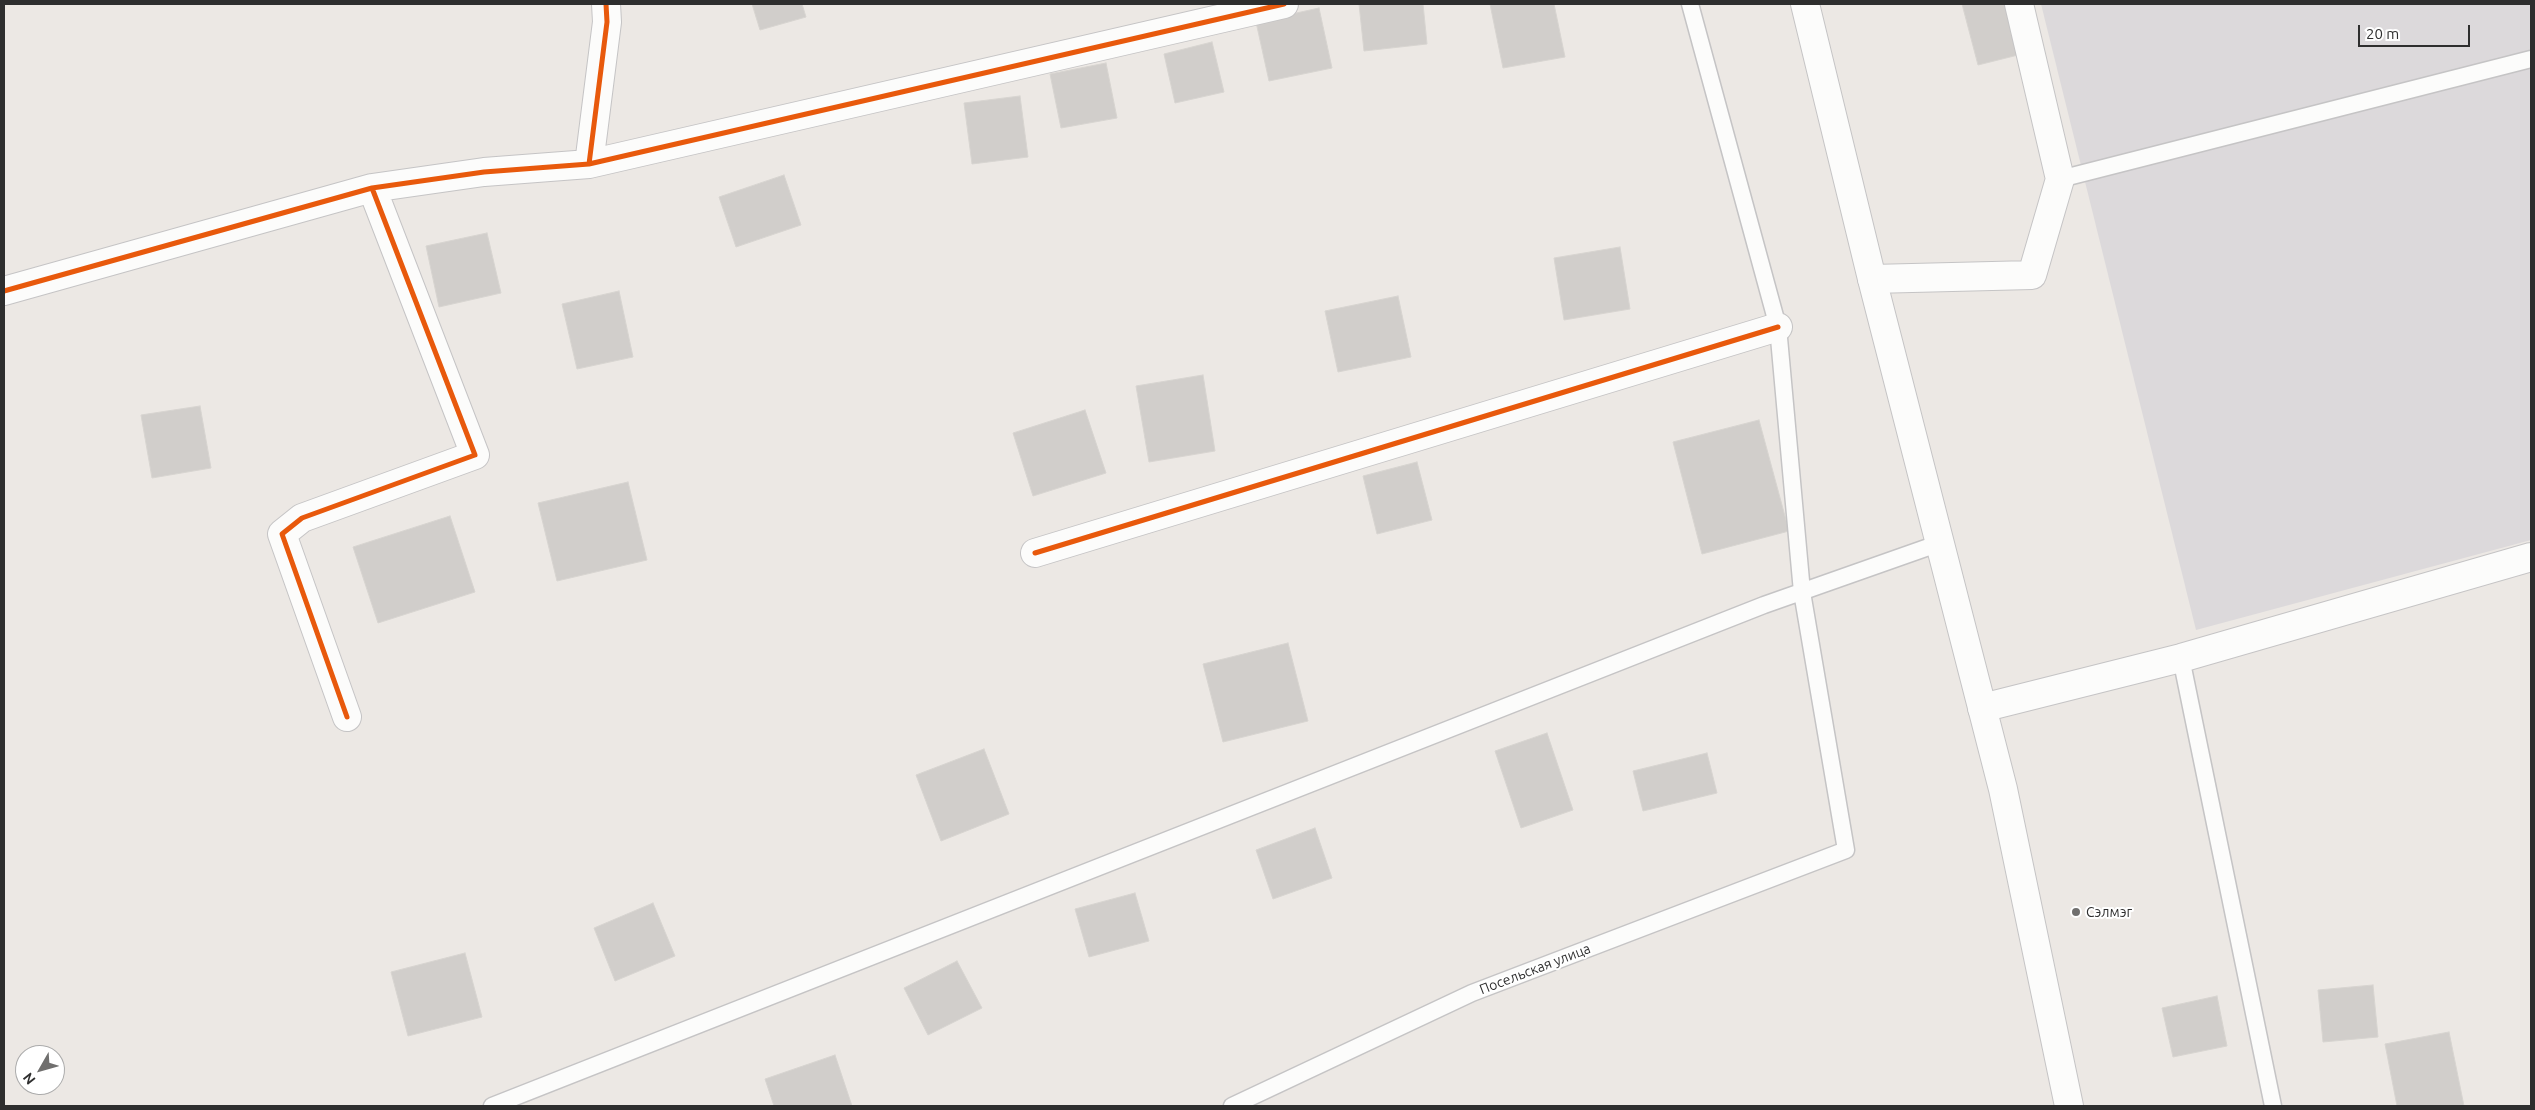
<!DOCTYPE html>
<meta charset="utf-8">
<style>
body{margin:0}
#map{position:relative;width:2535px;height:1110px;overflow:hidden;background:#ece8e4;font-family:Ubuntu,sans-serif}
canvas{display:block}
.frame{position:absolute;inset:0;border:5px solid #2e2e2e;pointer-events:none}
.north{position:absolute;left:15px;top:1045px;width:50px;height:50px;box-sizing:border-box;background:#fff;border:1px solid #ababab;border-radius:50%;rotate:232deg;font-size:14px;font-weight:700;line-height:20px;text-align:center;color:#2e2e2e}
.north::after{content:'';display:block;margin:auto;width:18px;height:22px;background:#706f6e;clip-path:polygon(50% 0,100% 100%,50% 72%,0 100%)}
.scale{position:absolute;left:2358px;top:25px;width:112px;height:22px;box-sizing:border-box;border:2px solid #2e2e2e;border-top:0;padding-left:6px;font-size:15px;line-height:18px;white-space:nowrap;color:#2e2e2e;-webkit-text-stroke:4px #fff;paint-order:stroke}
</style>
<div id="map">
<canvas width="2535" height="1110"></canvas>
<div class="frame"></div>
<div class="north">N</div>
<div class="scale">20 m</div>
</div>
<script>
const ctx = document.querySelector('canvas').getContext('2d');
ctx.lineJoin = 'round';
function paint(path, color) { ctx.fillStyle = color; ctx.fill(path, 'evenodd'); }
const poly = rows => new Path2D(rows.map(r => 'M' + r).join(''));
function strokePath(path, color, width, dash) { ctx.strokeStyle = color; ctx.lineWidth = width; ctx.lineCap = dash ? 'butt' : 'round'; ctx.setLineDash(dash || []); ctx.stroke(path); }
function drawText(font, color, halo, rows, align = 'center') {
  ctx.font = font + ' Ubuntu,sans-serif'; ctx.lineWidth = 4; ctx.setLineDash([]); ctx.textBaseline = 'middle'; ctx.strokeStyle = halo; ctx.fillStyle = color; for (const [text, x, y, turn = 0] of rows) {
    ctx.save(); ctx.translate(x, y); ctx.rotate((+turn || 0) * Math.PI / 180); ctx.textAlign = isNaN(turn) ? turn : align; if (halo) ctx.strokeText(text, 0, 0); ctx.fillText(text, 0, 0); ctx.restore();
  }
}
paint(poly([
 [2041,4,2531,4,2531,540,2196,630]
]), '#dcd9db');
const building = poly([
 [752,4,802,4,806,17,760,30,752,4],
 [1359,4,1423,4,1427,44,1364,51,1359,4],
 [1490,4,1554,4,1565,57,1503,68,1490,4],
 [1962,4,2013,4,2026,53,1978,65,1962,4],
 [1319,8,1332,68,1269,81,1256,22,1319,8],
 [1212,42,1224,92,1175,103,1164,54,1212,42],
 [1106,63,1117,118,1061,128,1050,74,1106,63],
 [1020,96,1028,157,972,164,964,103,1020,96],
 [784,175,801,225,736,247,719,197,784,175],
 [487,233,501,293,439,307,426,246,487,233],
 [1620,247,1630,309,1564,320,1554,258,1620,247],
 [619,291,633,357,577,369,562,304,619,291],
 [1398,296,1411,357,1338,372,1325,311,1398,296],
 [1203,375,1215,451,1149,462,1136,386,1203,375],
 [200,406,211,468,152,478,141,415,200,406],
 [1085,410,1106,473,1033,496,1013,433,1085,410],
 [1759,420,1789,531,1702,554,1673,442,1759,420],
 [1417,462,1432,520,1377,534,1363,476,1417,462],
 [628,482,647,560,557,581,538,503,628,482],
 [450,516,475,592,378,623,353,547,450,516],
 [1288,643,1308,721,1223,742,1203,664,1288,643],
 [1547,733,1573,810,1521,828,1495,751,1547,733],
 [984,749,1009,814,941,841,916,775,984,749],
 [1707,753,1717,793,1643,811,1633,771,1707,753],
 [1315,828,1332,878,1273,899,1256,850,1315,828],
 [1135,893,1149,941,1089,957,1075,909,1135,893],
 [653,903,675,956,615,981,594,928,653,903],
 [465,953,482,1017,408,1036,391,972,465,953],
 [957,961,982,1008,928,1035,904,988,957,961],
 [2373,985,2378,1037,2323,1042,2318,990,2373,985],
 [2217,996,2227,1046,2173,1057,2162,1008,2217,996],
 [2449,1032,2464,1106,2397,1106,2385,1044,2449,1032],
 [835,1055,852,1106,774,1106,765,1079,835,1055]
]);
paint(building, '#d1cecb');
strokePath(building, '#d7d4d0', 1);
const lane = poly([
 [2060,179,2531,59],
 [2181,658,2273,1106],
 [492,1106,1764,605,1940,543],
 [1232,1106,1472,993,1846,850,1802,592,1778,327,1690,4]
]);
const street = poly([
 [589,164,1284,4],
 [1872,279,2032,275,2060,179,2019,4],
 [4,291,372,188,484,172,589,164,607,22,606,4],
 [1035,553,1778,327],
 [1982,708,2181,658,2531,557],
 [347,717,282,534,302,518,475,455,372,188]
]);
const secondary = poly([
 [1805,4,1872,279,2003,789,2069,1106]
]);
strokePath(lane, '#c5c4c5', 19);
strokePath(street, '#c5c4c5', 30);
strokePath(secondary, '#c5c4c5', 30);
strokePath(lane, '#fcfcfb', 16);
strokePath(street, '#fcfcfb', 28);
strokePath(secondary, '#fcfcfb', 28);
strokePath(poly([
 [589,164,1284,4],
 [4,291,372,188,484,172,589,164,607,22,606,4],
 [1035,553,1778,327],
 [347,717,282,534,302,518,475,455,372,188]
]), '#e8590c', 5);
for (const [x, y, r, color] of [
 [2076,912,5,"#706f6e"]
]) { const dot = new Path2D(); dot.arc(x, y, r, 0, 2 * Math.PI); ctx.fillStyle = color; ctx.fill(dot); strokePath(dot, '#fff', 2); }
drawText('14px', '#2e2e2e', '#fff', [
 ["Сэлмэг",2086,912]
], 'left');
drawText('14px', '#2e2e2e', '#fff', [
 ["Посельская улица",1535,969,-21]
]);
</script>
